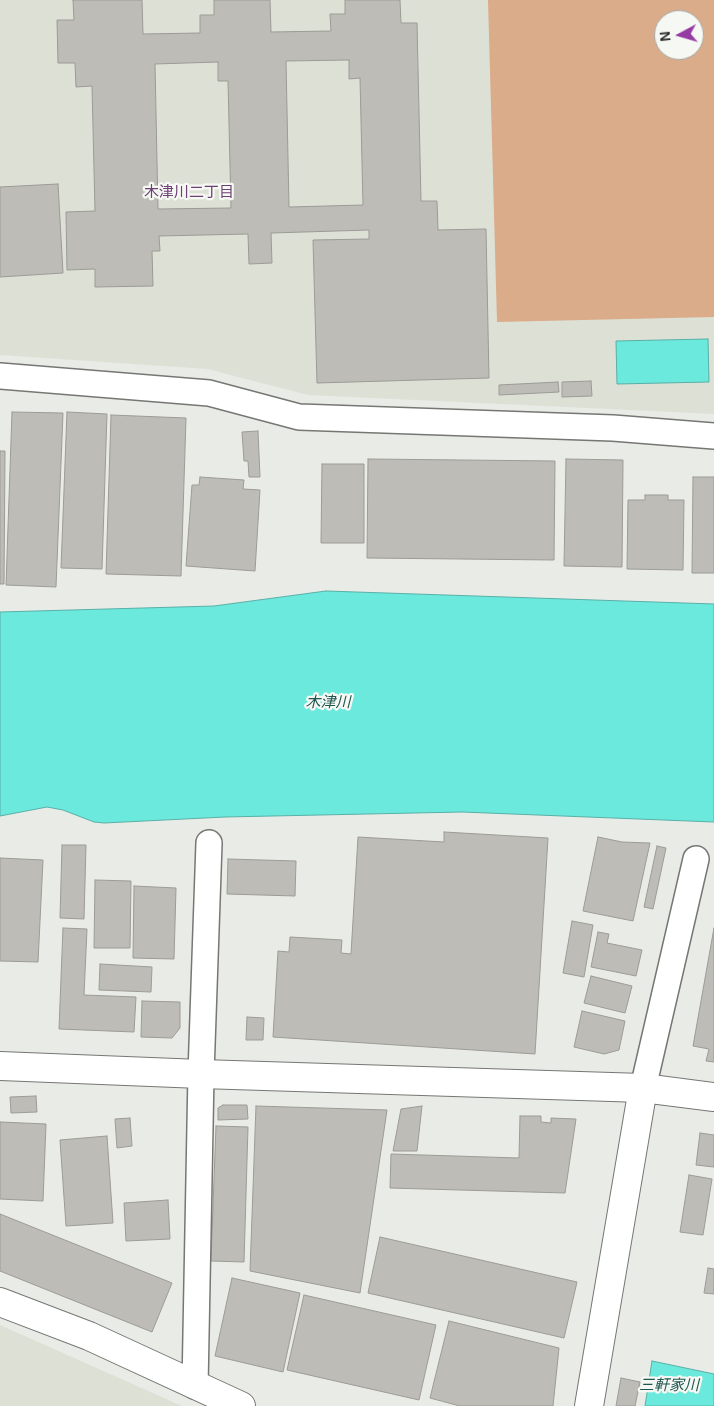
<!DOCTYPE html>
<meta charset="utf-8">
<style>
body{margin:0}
#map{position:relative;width:714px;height:1406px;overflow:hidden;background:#e9ebe6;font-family:Helvetica,sans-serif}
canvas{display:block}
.north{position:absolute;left:654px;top:10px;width:50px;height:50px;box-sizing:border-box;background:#f6f8f3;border:1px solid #a4a6a2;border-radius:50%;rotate:264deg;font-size:14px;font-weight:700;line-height:20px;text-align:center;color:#2a2a28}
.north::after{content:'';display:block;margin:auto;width:18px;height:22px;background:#963aa4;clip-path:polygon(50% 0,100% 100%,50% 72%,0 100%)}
</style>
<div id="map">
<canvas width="714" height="1406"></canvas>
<div class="north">N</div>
</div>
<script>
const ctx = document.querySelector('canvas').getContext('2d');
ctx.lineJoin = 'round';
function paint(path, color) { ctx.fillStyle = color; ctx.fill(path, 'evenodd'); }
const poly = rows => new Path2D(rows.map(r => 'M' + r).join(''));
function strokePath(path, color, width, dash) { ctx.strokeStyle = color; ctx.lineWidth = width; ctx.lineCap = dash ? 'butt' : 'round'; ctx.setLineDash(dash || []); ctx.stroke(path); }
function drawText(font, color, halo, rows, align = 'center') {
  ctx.font = font + ' Helvetica,"Noto Sans JP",sans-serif'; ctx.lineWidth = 4.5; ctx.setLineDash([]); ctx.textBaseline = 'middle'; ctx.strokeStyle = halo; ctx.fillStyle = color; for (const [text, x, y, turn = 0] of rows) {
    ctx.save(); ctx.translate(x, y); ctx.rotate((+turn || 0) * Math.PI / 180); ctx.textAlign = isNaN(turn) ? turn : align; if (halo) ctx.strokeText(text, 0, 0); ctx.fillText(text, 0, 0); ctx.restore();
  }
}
paint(poly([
 [0,0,714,0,714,414,308,395,207,369,0,355],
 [664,20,694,20,694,50,664,50],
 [0,1325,182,1406,0,1406]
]), '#dde1d5');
paint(poly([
 [488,0,714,0,714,317,497,322],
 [664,20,694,20,694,50,664,50]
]), '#daac8a');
const water = poly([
 [708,339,709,382,617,384,616,341,708,339],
 [326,591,714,604,714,822,462,812,225,817,104,823,94,822,63,810,47,807,0,816,0,612,214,606,326,591],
 [652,1361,714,1374,714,1406,645,1406,652,1361]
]);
paint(water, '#6ce9dd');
strokePath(water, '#58b0a7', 1);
const building = poly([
 [73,0,142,0,143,34,200,33,200,15,214,15,214,0,270,0,271,32,331,31,330,14,345,14,345,0,400,0,401,23,417,23,421,201,437,201,438,230,486,229,489,378,317,383,313,240,369,239,369,230,271,233,272,263,249,264,248,234,159,236,160,251,152,251,153,286,95,287,95,269,67,270,66,212,95,211,92,86,76,87,75,63,58,63,57,20,74,20,73,0],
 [349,60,349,79,360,78,363,205,289,207,286,61,349,60],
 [218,62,218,81,228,81,231,208,158,209,155,64,218,62],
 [58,184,63,273,0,277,0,187,58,184],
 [591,381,592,396,562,397,562,382,591,381],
 [558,382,559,392,499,395,499,385,558,382],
 [12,412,63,413,56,587,6,585,12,412],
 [67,412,107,414,102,569,61,568,67,412],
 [111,415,186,418,181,576,106,574,111,415],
 [258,431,260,477,249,477,248,461,244,461,242,432,258,431],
 [0,451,5,451,4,584,0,584,0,451],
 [368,459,555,461,554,560,367,558,368,459],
 [566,459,623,460,622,567,564,566,566,459],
 [322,464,364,464,364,543,321,543,322,464],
 [200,477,244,480,243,489,260,490,255,571,186,566,192,485,199,485,200,477],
 [693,477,714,477,714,573,692,573,693,477],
 [645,495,668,495,668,500,684,500,683,570,627,569,628,500,645,500,645,495],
 [444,832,548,838,535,1054,273,1037,278,951,289,952,290,937,342,940,341,953,351,954,358,837,444,842,444,832],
 [598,837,622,842,650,843,633,921,583,911,598,837],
 [62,845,86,845,84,919,60,918,62,845],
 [657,846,666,848,653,909,644,907,657,846],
 [0,858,43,860,38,962,0,961,0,858],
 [228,859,296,861,295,896,227,894,228,859],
 [95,880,131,881,130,948,94,948,95,880],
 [134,886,176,888,174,959,133,958,134,886],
 [572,921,593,925,584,977,563,973,572,921],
 [63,928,87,929,84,995,136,997,134,1032,59,1029,63,928],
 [714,928,714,1062,706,1061,709,1049,693,1046,714,928],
 [598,932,609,934,607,943,642,950,636,976,591,967,598,932],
 [100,964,152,967,151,992,99,990,100,964],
 [591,976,632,986,625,1013,584,1003,591,976],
 [142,1001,180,1002,180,1028,172,1038,141,1037,142,1001],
 [582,1011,625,1021,619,1050,604,1054,574,1047,582,1011],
 [247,1017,264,1018,263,1040,246,1040,247,1017],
 [36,1096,37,1112,11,1113,10,1097,36,1096],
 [223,1105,247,1105,248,1119,218,1120,218,1108,223,1105],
 [256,1106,387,1110,360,1293,250,1271,256,1106],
 [422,1106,417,1151,393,1151,401,1109,422,1106],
 [520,1116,541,1116,541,1122,551,1123,551,1118,576,1119,565,1193,390,1188,391,1154,519,1158,520,1116],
 [130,1118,132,1146,117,1148,115,1119,130,1118],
 [0,1122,46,1124,43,1201,0,1199,0,1122],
 [216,1126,248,1127,244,1262,211,1261,216,1126],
 [700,1133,714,1135,714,1167,696,1165,700,1133],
 [107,1136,113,1223,66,1226,60,1140,107,1136],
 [689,1175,712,1179,703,1235,680,1232,689,1175],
 [168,1200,170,1239,126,1241,124,1203,168,1200],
 [0,1214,172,1283,152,1332,0,1271,0,1214],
 [380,1237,577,1282,564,1338,368,1293,380,1237],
 [708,1268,714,1269,714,1294,704,1293,708,1268],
 [232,1278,300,1293,283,1372,215,1356,232,1278],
 [304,1295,436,1325,419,1400,287,1370,304,1295],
 [449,1321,559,1348,553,1406,460,1406,430,1398,449,1321],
 [621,1378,640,1382,635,1406,616,1406,621,1378]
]);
paint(building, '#bebcb7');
strokePath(building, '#9c9b96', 1);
const street = poly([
 [0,376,209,393,299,417,613,428,714,436],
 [643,1088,696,859],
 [195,1386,201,1074,209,843]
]);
const secondary = poly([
 [0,1066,201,1074,643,1088,714,1097],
 [0,1302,89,1336,241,1406],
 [589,1406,643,1088]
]);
strokePath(street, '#767773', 28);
strokePath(secondary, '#767773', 30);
strokePath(street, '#fff', 25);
strokePath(secondary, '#fff', 28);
drawText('15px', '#6e4076', '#f6f8f3', [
 ["木津川二丁目",189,193]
]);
drawText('italic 15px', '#205650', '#f6f8f3', [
 ["木津川",328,703],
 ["三軒家川",669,1386]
]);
</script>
